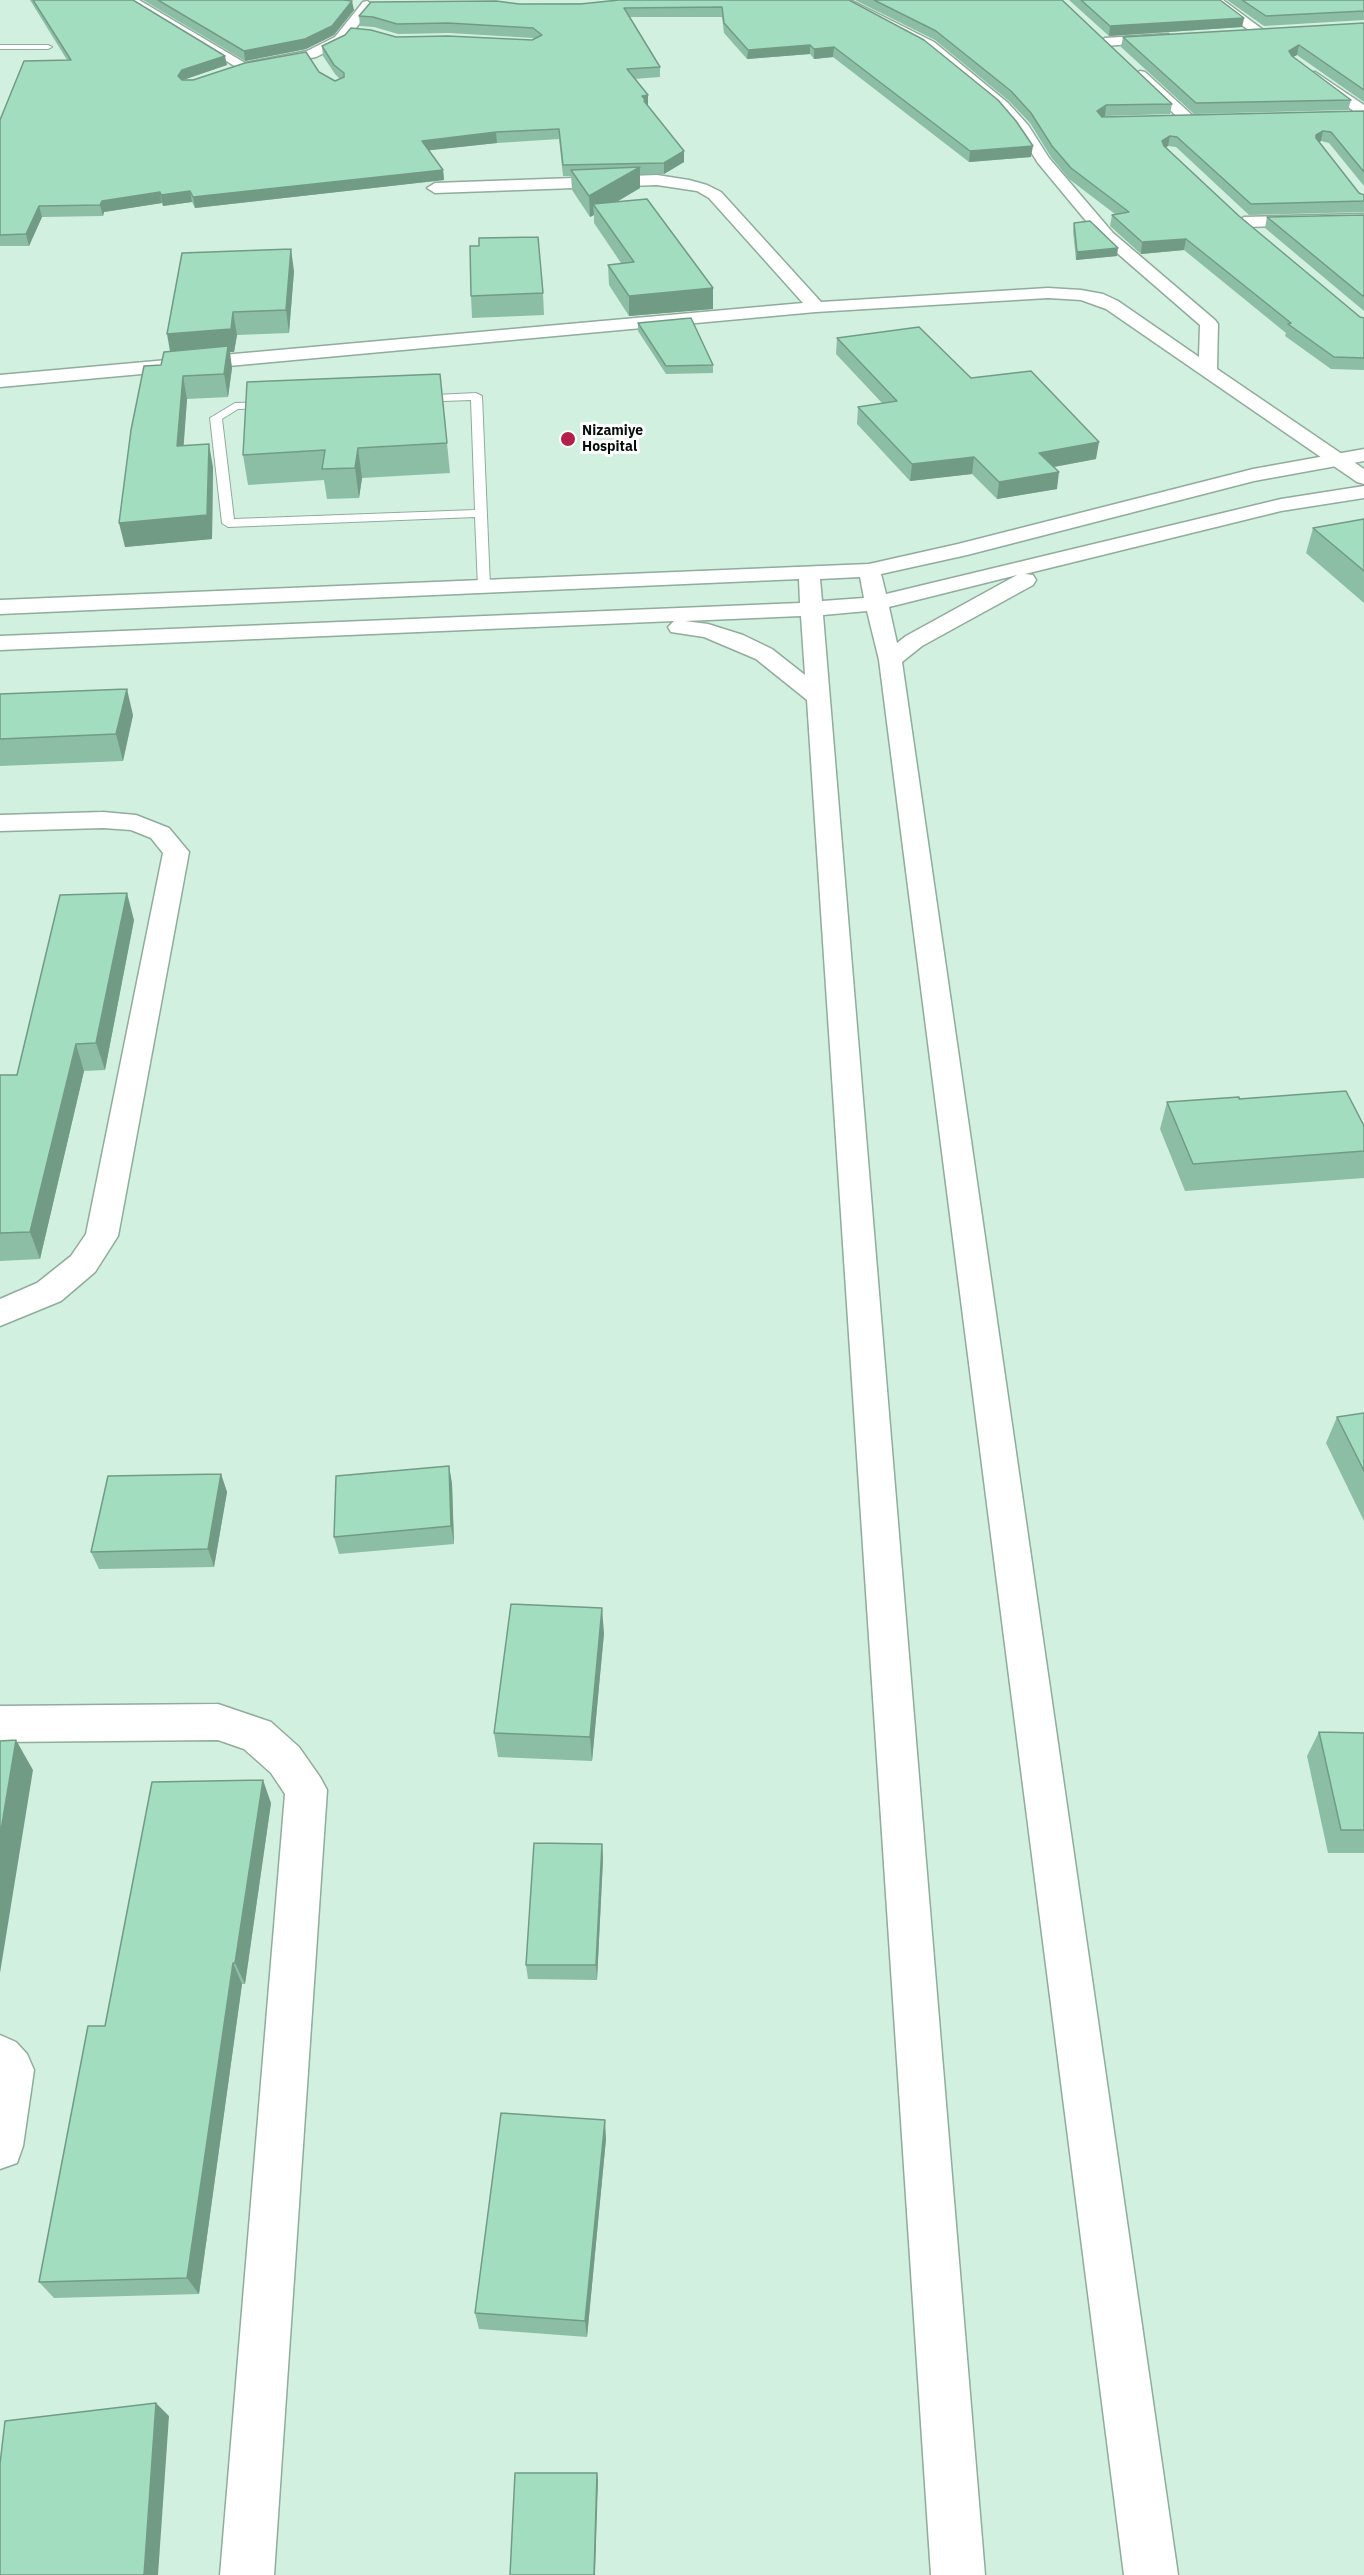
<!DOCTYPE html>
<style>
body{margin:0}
canvas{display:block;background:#d1f0df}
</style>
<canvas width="1364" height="2575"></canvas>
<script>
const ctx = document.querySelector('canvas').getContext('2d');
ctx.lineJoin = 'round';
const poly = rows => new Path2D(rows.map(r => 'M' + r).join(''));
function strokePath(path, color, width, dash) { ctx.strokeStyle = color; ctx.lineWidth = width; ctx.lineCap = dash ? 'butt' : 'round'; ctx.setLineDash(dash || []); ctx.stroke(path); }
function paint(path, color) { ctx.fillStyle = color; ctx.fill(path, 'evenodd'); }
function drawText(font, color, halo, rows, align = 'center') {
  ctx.font = font + ' "IBM Plex Sans",sans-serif'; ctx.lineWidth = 6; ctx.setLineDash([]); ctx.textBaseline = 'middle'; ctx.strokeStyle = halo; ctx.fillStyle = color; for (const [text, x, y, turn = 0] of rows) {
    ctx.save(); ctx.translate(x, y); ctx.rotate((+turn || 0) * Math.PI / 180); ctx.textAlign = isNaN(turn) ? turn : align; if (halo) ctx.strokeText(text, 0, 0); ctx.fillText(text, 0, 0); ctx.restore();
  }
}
const service = poly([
 [0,45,48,45,52,47,48,49,0,49,0,45],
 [476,393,482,396,490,587,489,590,479,590,478,587,475,517,228,527,222,523,210,418,235,403,272,402,278,405,272,408,238,409,222,419,234,519,475,510,471,400,415,402,409,399,415,396,476,393]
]);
const minor = poly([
 [124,0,139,0,245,63,307,51,335,37,363,2,367,1,373,5,345,43,316,57,243,71,124,0],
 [834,0,850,0,934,42,1008,103,1028,125,1049,158,1113,233,1215,320,1218,324,1217,369,1364,469,1364,484,1357,482,1106,309,1081,300,1048,298,816,312,0,387,0,375,803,303,709,198,697,191,657,185,435,193,427,188,435,183,657,175,689,180,707,185,721,192,821,302,1048,288,1081,290,1103,294,1118,301,1199,357,1200,325,1101,239,1038,163,1017,130,998,109,924,48,834,0],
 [1209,0,1223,0,1266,32,1265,35,1255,35,1209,0],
 [1168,34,1175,38,1173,41,1105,46,1098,42,1105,38,1168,34],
 [1140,71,1145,72,1193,116,1195,119,1193,122,1183,122,1135,78,1133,75,1140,71],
 [1315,72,1364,105,1364,116,1359,115,1310,79,1308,76,1310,73,1315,72],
 [1364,214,1364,224,1244,227,1236,222,1244,217,1364,214],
 [103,812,136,815,169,828,189,852,118,1236,95,1272,61,1301,0,1326,0,1299,37,1283,71,1256,86,1234,163,853,151,838,131,830,103,828,0,831,0,815,103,812],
 [218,1704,271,1722,299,1747,320,1777,327,1790,274,2575,220,2575,285,1794,271,1773,244,1749,218,1740,0,1742,0,1706,218,1704],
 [0,2035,16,2042,27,2054,34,2070,23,2146,17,2163,0,2169,0,2035]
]);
const tertiary = poly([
 [1364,449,1364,461,1254,481,967,555,881,574,886,594,1281,499,1364,486,1364,498,1281,511,1025,574,1033,575,1036,580,1033,585,922,646,902,662,1178,2575,1124,2575,879,660,867,611,823,615,985,2575,931,2575,807,700,756,659,704,637,671,632,668,627,674,621,0,650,0,636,800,603,799,579,0,614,0,600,869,564,958,544,1253,469,1364,449],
 [1017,575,906,636,897,643,889,607,1017,575],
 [860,577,864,598,822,601,820,579,860,577],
 [801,616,805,675,772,649,743,635,708,624,685,621,801,616]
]);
strokePath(service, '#8fac9d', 2);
strokePath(minor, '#8fac9d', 3);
strokePath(tertiary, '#8fac9d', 3);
paint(service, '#fff');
paint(minor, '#fff');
paint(tertiary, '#fff');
paint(poly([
 [30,0,133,0,227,65,183,80,319,72,335,81,340,79,335,74,323,56,322,46,396,37,532,40,535,39,533,38,449,33,398,34,374,27,360,26,359,16,519,4,849,0,1031,157,969,162,833,57,814,59,810,54,747,59,724,33,722,17,630,17,660,67,660,77,634,79,648,95,648,106,647,106,684,162,664,174,640,174,640,188,617,202,713,309,629,316,609,285,608,265,621,263,594,223,594,215,590,217,572,190,571,176,563,176,559,139,497,143,429,150,443,170,444,180,195,208,192,202,163,206,162,203,104,212,103,216,42,217,29,246,0,246,0,120,67,60],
 [143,0,344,0,354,10,334,35,306,49,245,61],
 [855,0,1062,0,1172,104,1170,114,1105,116,1103,117,1364,111,1364,186,1329,143,1321,141,1319,142,1359,193,1364,195,1364,212,1249,215,1176,147,1168,146,1166,147,1239,216,1360,317,1364,318,1364,370,1331,369,1285,336,1286,333,1184,250,1141,254,1110,226,1112,215,1115,214,1069,179,1051,157,1030,123,1009,101,935,40],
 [1069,0,1220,0,1244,18,1242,27,1109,36],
 [1227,0,1364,0,1364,20,1264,26],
 [1364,23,1364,102,1297,55,1293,57,1351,100,1348,110,1194,114,1121,47,1123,37],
 [1364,215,1364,311,1265,228,1267,217],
 [1074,223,1117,256,1076,260,1073,231],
 [294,271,289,333,237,335,234,352,229,352,232,368,228,397,187,399,183,445,213,467,212,539,125,547,170,351],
 [543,293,544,315,472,318,471,296],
 [638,323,713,365,713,373,666,374,638,331],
 [837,338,971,378,1096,459,1054,467,1057,489,997,499,972,474,910,481,857,424,858,407,882,403,836,354],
 [447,443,450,473,362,478,359,498,327,499,324,480,248,485,243,455],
 [1364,519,1364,603,1306,553,1313,528],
 [0,694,133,715,123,761,0,766],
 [134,920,105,1070,84,1071,40,1259,0,1261,0,1075,17,1075],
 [1239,1099,1364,1126,1364,1178,1185,1191,1160,1129,1167,1102],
 [1364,1413,1364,1521,1326,1443,1337,1417],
 [449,1466,452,1484,454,1544,339,1554,334,1537],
 [221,1474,227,1492,214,1567,99,1569,91,1552],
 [604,1633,592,1761,498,1757,494,1733],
 [1319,1732,1364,1733,1364,1853,1328,1853,1307,1756],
 [271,1803,245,1984,242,1984,199,2294,54,2298,39,2282,105,2026],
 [602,1844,603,1859,597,1980,528,1979,526,1965],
 [606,2139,587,2337,479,2329,475,2313]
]), '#8cbea5');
paint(poly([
 [352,1,354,10,334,35,306,49,245,61,244,51],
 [1244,18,1242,27,1109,36,1110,26],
 [810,45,810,54,747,59,748,50],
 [1299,45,1297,55,1287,60,1289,51],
 [834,47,833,57,814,59,814,49],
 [225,56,227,65,183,80,180,86,178,76,182,70],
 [648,95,648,106,646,106,642,96],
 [1106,105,1105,116,1096,121,1097,111],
 [1323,131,1321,141,1314,145,1316,135],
 [496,132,497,143,423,151,422,141],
 [1170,136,1168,146,1160,151,1162,141],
 [1033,146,1031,157,969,162,970,151],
 [684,151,684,162,664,174,664,163],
 [640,167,640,188,599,212,593,204,594,215,590,217,589,196],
 [443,170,444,180,195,208,193,197],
 [190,191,192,202,163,206,161,195],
 [160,192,162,203,104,212,103,216,100,205,102,201],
 [39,206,42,217,29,246,26,234],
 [1186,239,1184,250,1141,254,1142,242],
 [1118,248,1117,256,1076,260,1077,252],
 [291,249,294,271,289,333,286,310],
 [713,288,713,309,629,316,629,296],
 [233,312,237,335,234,352,230,352,232,368,228,397,224,374,171,357,167,334],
 [183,376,187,399,182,469,177,446],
 [1099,442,1096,459,1037,470,1039,453],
 [209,444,213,467,212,539,125,547,119,523],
 [358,448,362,478,359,498,355,468],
 [974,457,972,474,910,481,912,464],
 [1059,472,1057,489,997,499,999,482],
 [127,689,133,715,123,761,116,734],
 [127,893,134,920,105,1070,96,1043],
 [76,1044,84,1071,40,1259,30,1232],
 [449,1466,452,1484,454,1544,451,1526],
 [221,1474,227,1492,214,1567,208,1549],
 [602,1608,604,1633,592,1761,590,1737],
 [16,1740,33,1770,0,1973,0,1836],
 [263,1780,271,1803,245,1984,235,1963],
 [602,1844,603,1859,597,1980,596,1965],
 [233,1963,242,1984,199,2294,187,2278],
 [605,2120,606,2139,587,2337,585,2321],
 [156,2403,169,2416,158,2575,144,2575],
 [597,2473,598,2481,595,2575,594,2575]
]), '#729b86');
const building = poly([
 [33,0,133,0,225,56,182,70,178,76,182,80,193,80,245,63,306,52,319,72,335,81,344,77,344,73,334,65,322,46,345,35,351,28,371,30,396,37,448,36,532,40,542,35,533,28,448,23,397,24,373,17,359,16,371,2,496,1,519,4,580,4,619,0,849,0,924,40,998,100,1016,121,1033,146,970,151,834,47,814,49,810,45,748,50,724,23,722,7,624,8,660,67,627,69,648,95,642,96,646,101,644,101,684,151,664,163,563,165,559,129,496,132,422,141,443,170,193,197,190,191,161,195,160,192,102,201,100,205,39,206,26,234,0,235,0,120,24,61,71,60,33,0],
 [158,0,344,0,352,1,332,26,305,39,244,51,158,0],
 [874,0,1062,0,1172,104,1106,105,1097,111,1102,117,1364,111,1364,172,1331,132,1323,131,1316,135,1316,138,1359,193,1364,195,1364,201,1251,204,1177,137,1170,136,1162,141,1164,146,1239,216,1360,317,1364,318,1364,358,1334,357,1288,324,1291,323,1186,239,1142,242,1112,215,1129,212,1071,168,1052,146,1031,113,1011,91,936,31,874,0],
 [1081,0,1220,0,1244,18,1110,26,1081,0],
 [1242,0,1364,0,1364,11,1266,16,1242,0],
 [1364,23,1364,90,1299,45,1289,51,1292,56,1351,100,1196,103,1123,37,1364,23],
 [640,167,589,196,571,170,640,167],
 [647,199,713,288,629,296,608,265,634,262,593,204,647,199],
 [1364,215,1364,297,1267,217,1364,215],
 [1090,221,1118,248,1077,252,1074,223,1090,221],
 [538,237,543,293,471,296,470,246,479,246,479,238,538,237],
 [291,249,286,310,233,312,231,329,167,334,182,253,291,249],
 [691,318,713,365,666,366,638,323,691,318],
 [919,327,971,378,1031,371,1099,442,1039,453,1059,472,999,482,974,457,912,464,858,407,897,401,837,338,919,327],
 [228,346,224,374,183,376,177,446,209,444,207,515,119,523,131,430,144,366,161,365,164,352,228,346],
 [440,374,447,443,358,448,355,468,322,469,325,450,243,455,247,382,440,374],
 [1364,519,1364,571,1313,528,1364,519],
 [127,689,116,734,0,739,0,694,127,689],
 [127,893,96,1043,76,1044,30,1232,0,1233,0,1075,17,1075,60,895,127,893],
 [1346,1091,1364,1126,1364,1151,1193,1164,1167,1102,1239,1097,1239,1099,1346,1091],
 [1364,1413,1364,1471,1337,1417,1364,1413],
 [449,1466,451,1526,334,1537,336,1476,449,1466],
 [221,1474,208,1549,91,1552,108,1476,221,1474],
 [511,1604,602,1608,590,1737,494,1733,511,1604],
 [1319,1732,1364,1733,1364,1830,1341,1830,1319,1732],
 [16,1740,0,1836,0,1741,16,1740],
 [263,1780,235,1963,233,1963,187,2278,39,2282,88,2026,105,2026,152,1782,263,1780],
 [534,1843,602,1844,596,1965,526,1965,534,1843],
 [501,2113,605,2120,585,2321,475,2313,501,2113],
 [156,2403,144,2575,0,2575,0,2464,5,2421,156,2403],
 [515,2473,597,2473,594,2575,510,2575,515,2473]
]);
paint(building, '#a3ddc0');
strokePath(building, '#729b86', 1.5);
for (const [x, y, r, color] of [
 [568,439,8,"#b3214a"]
]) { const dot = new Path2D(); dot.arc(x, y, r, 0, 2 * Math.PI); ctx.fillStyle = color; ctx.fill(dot); strokePath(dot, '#fff', 2); }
drawText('bold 14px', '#050f0a', '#fff', [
 ["Nizamiye",582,431],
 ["Hospital",582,447]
], 'left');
</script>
